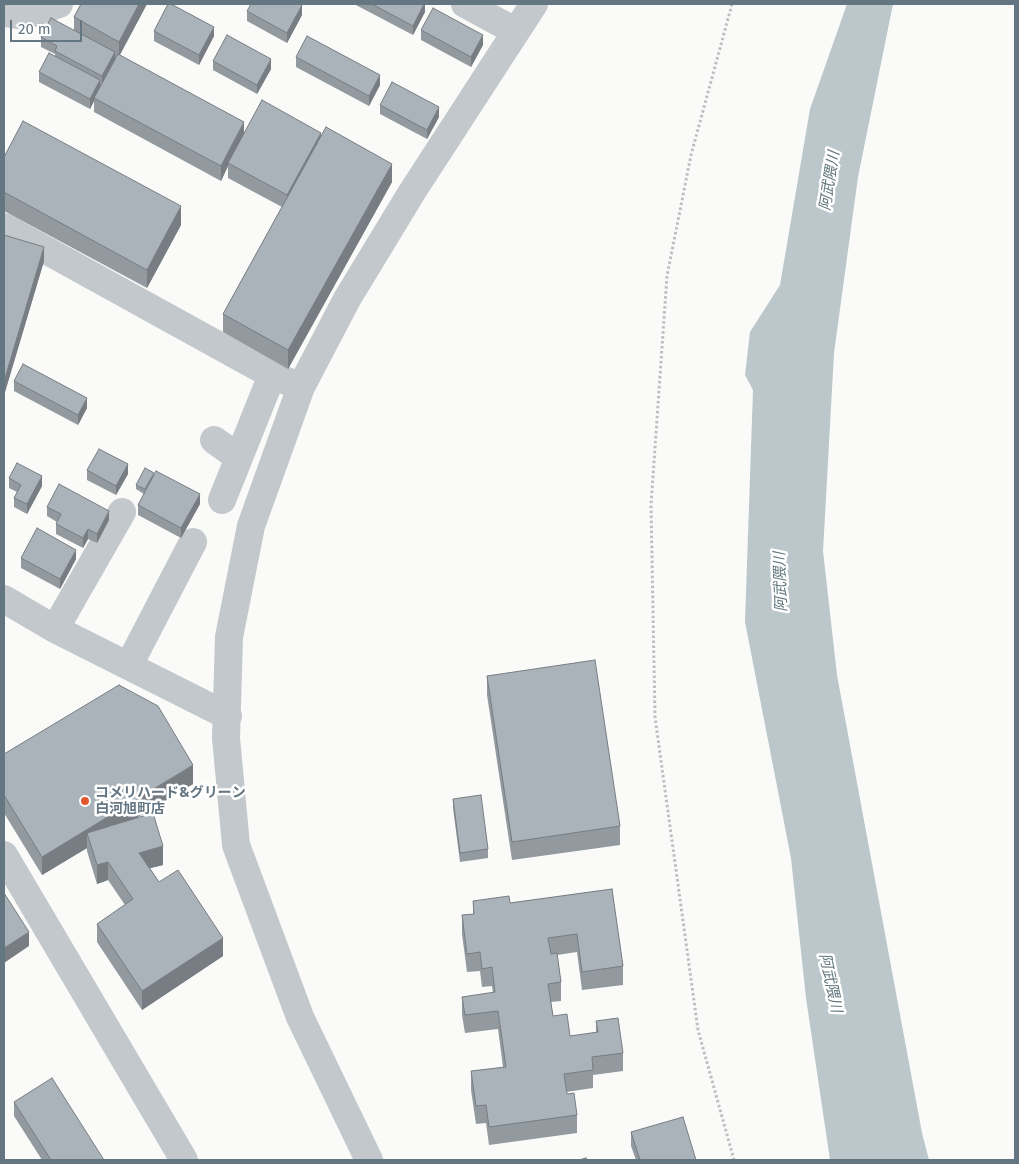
<!DOCTYPE html>
<meta charset="utf-8">
<style>
body{margin:0}
#map{position:relative;width:1019px;height:1164px;overflow:hidden;background:#fafaf8;font-family:"Fira Sans",sans-serif}
canvas{display:block}
.frame{position:absolute;inset:0;border:5px solid #657683;pointer-events:none}
.scale{position:absolute;left:10px;top:20px;width:72px;height:22px;box-sizing:border-box;border:2px solid #657683;border-top:0;padding-left:6px;font-size:15px;line-height:18px;white-space:nowrap;color:#657683;-webkit-text-stroke:4px #fff;paint-order:stroke}
</style>
<div id="map">
<canvas width="1019" height="1164"></canvas>
<div class="frame"></div>
<div class="scale">20 m</div>
</div>
<script>
const ctx = document.querySelector('canvas').getContext('2d');
ctx.lineJoin = 'round';
function paint(path, color) { ctx.fillStyle = color; ctx.fill(path, 'evenodd'); }
const poly = rows => new Path2D(rows.map(r => 'M' + r).join(''));
function strokePath(path, color, width, dash) { ctx.strokeStyle = color; ctx.lineWidth = width; ctx.lineCap = dash ? 'butt' : 'round'; ctx.setLineDash(dash || []); ctx.stroke(path); }
function drawText(font, color, halo, rows, align = 'center') {
  ctx.font = font + ' "Fira Sans","Noto Sans JP",sans-serif'; ctx.lineWidth = 5; ctx.setLineDash([]); ctx.textBaseline = 'middle'; ctx.strokeStyle = halo; ctx.fillStyle = color; for (const [text, x, y, turn = 0] of rows) {
    ctx.save(); ctx.translate(x, y); ctx.rotate((+turn || 0) * Math.PI / 180); ctx.textAlign = isNaN(turn) ? turn : align; if (halo) ctx.strokeText(text, 0, 0); ctx.fillText(text, 0, 0); ctx.restore();
  }
}
paint(poly([
 [847,4,893,4,858,177,834,353,823,551,837,675,922,1133,929,1160,830,1160,806,998,791,858,745,622,753,390,745,375,750,332,780,285,810,109]
]), '#bbc7cb');
strokePath(poly([
 [732,4,691,155,667,276,651,505,655,717,698,1030,734,1160]
]), '#bbbfc2', 3, [2.5, 2.5]);
strokePath(poly([
 [465,4,515,31],
 [4,13,24,16,59,4],
 [4,227,272,375,301,387],
 [214,440,238,457],
 [222,500,272,375],
 [4,599,55,629,228,716],
 [55,629,122,512],
 [129,665,193,542],
 [4,855,184,1160],
 [369,1160,300,1017,236,845,226,738,229,637,251,526,301,387,347,299,412,192,534,4]
]), '#c3c8cc', 28);
paint(poly([
 [81,4,147,4,120,55,244,134,321,137,392,182,288,369,223,332,223,314,282,207,228,178,228,166,221,181,94,112,94,101,90,109,39,82,39,72,55,56,55,54,41,47,41,37,74,30,74,17],
 [354,4,425,4,425,12,413,35],
 [247,11,302,15,287,43,247,21],
 [421,30,483,45,471,67,421,40],
 [154,31,214,36,199,65,154,41],
 [296,57,380,85,369,106,296,67],
 [213,61,271,69,257,94,213,70],
 [380,105,439,117,427,139,380,114],
 [4,157,181,225,147,288,4,211],
 [4,235,44,261,5,392,4,392],
 [14,381,87,408,78,425,14,391],
 [87,470,128,474,116,495,87,480],
 [154,475,200,504,181,538,138,515,138,505,144,494,136,489,136,485],
 [9,478,42,486,27,514,14,507,14,498,17,492,9,488],
 [47,507,109,520,97,543,88,539,83,548,56,534,56,524,57,522,47,516],
 [21,558,76,559,60,589,21,568],
 [487,676,620,826,620,845,512,860,487,695],
 [4,754,193,784,136,818,163,865,150,868,159,882,223,956,142,1010,97,942,97,924,125,905,108,880,97,884,87,851,87,848,42,875,4,813],
 [453,799,488,849,488,858,460,862,453,808],
 [612,889,623,966,623,985,582,990,577,952,557,955,561,982,561,1001,551,1002,553,1016,570,1036,596,1033,596,1021,623,1053,623,1071,593,1075,593,1088,566,1092,577,1115,577,1133,489,1145,486,1123,476,1124,471,1090,471,1071,503,1067,498,1029,465,1033,462,1015,462,997,493,993,492,986,482,987,480,971,467,972,462,934,462,915,473,914,473,901,510,903],
 [14,1102,104,1160,42,1160,14,1116],
 [631,1132,696,1160,636,1160,631,1146]
]), '#929a9f');
paint(poly([
 [139,4,147,4,119,56,119,42],
 [424,4,425,4,425,12,413,35,413,26],
 [302,5,302,15,287,43,287,33],
 [214,27,214,36,199,65,199,55],
 [483,35,483,45,471,67,471,57],
 [115,52,115,62,102,86,102,76],
 [271,59,271,69,257,94,257,85],
 [380,75,380,85,369,106,369,96],
 [100,80,100,90,94,98,94,101,90,109,90,99],
 [439,107,439,117,427,139,427,130],
 [244,122,244,136,228,163,228,166,221,181,221,166],
 [321,133,321,147,287,210,287,195],
 [392,164,392,182,288,369,288,350],
 [181,206,181,225,147,288,147,270],
 [44,247,44,261,5,392,5,378],
 [87,398,87,408,78,425,78,415],
 [128,464,128,474,116,495,116,486],
 [42,476,42,486,27,514,27,504],
 [200,494,200,504,181,538,181,528],
 [109,511,109,520,97,543,97,534],
 [88,529,88,539,83,548,83,538],
 [76,550,76,559,60,589,60,579],
 [193,765,193,784,91,845,87,833,87,848,42,875,42,857],
 [163,846,163,865,139,871,139,853],
 [108,862,108,880,97,884,97,865],
 [29,932,29,946,4,963,4,948],
 [223,938,223,956,142,1010,142,991]
]), '#777d82');
const building = poly([
 [81,4,139,4,119,42,74,17,81,4],
 [168,4,171,4,214,27,199,55,154,31,168,4],
 [251,4,299,4,302,5,287,33,247,11,251,4],
 [372,4,424,4,413,26,372,4],
 [433,8,483,35,471,57,421,30,433,8],
 [51,18,115,52,102,76,55,51,57,46,41,37,51,18],
 [227,35,271,59,257,85,213,61,227,35],
 [307,36,380,75,369,96,296,57,307,36],
 [49,53,100,80,90,99,39,72,49,53],
 [118,54,244,122,221,166,94,98,118,54],
 [392,82,439,107,427,130,380,105,392,82],
 [262,100,321,133,287,195,228,163,262,100],
 [23,121,181,206,147,270,4,192,4,157,23,121],
 [326,127,392,164,288,350,223,314,326,127],
 [4,235,44,247,5,378,4,378,4,235],
 [23,364,87,398,78,415,14,381,23,364],
 [99,449,128,464,116,486,87,470,99,449],
 [17,463,42,476,27,504,14,498,21,485,9,478,17,463],
 [145,468,154,473,145,489,136,485,145,468],
 [156,471,200,494,181,528,138,505,156,471],
 [59,484,109,511,97,534,88,529,83,538,56,524,61,514,47,507,59,484],
 [37,528,76,550,60,579,21,558,37,528],
 [595,660,620,826,512,842,487,676,595,660],
 [119,685,158,706,193,765,42,857,4,795,4,754,119,685],
 [481,795,488,849,460,853,453,799,481,795],
 [153,813,163,846,139,853,159,882,178,870,223,938,142,991,97,924,133,899,108,862,97,865,87,833,153,813],
 [612,889,623,966,582,972,577,934,548,938,551,954,557,953,561,982,548,984,553,1016,567,1014,570,1036,598,1032,596,1021,618,1018,623,1053,592,1057,593,1070,564,1074,567,1094,574,1093,577,1115,489,1127,486,1105,476,1106,471,1071,506,1067,498,1011,465,1015,462,997,495,992,492,967,482,969,480,952,467,954,462,915,474,914,473,901,509,896,510,903,612,889],
 [4,893,29,932,4,948,4,893],
 [52,1078,104,1160,51,1160,14,1102,52,1078],
 [683,1117,696,1160,640,1160,631,1132,683,1117],
 [586,1158,587,1160,579,1160,586,1158]
]);
paint(building, '#aab3b9');
strokePath(building, '#777d82', 1);
for (const [x, y, r, color] of [
 [85,801,5,"#e4572e"]
]) { const dot = new Path2D(); dot.arc(x, y, r, 0, 2 * Math.PI); ctx.fillStyle = color; ctx.fill(dot); strokePath(dot, '#fff', 2); }
drawText('bold 14px', '#657683', '#fff', [
 ["コメリハード&グリーン",95,793],
 ["白河旭町店",95,809]
], 'left');
drawText('italic 15px', '#60757c', '#fff', [
 ["阿武隈川",830,181,-81],
 ["阿武隈川",781,582,-92],
 ["阿武隈川",830,983,78]
]);
</script>
